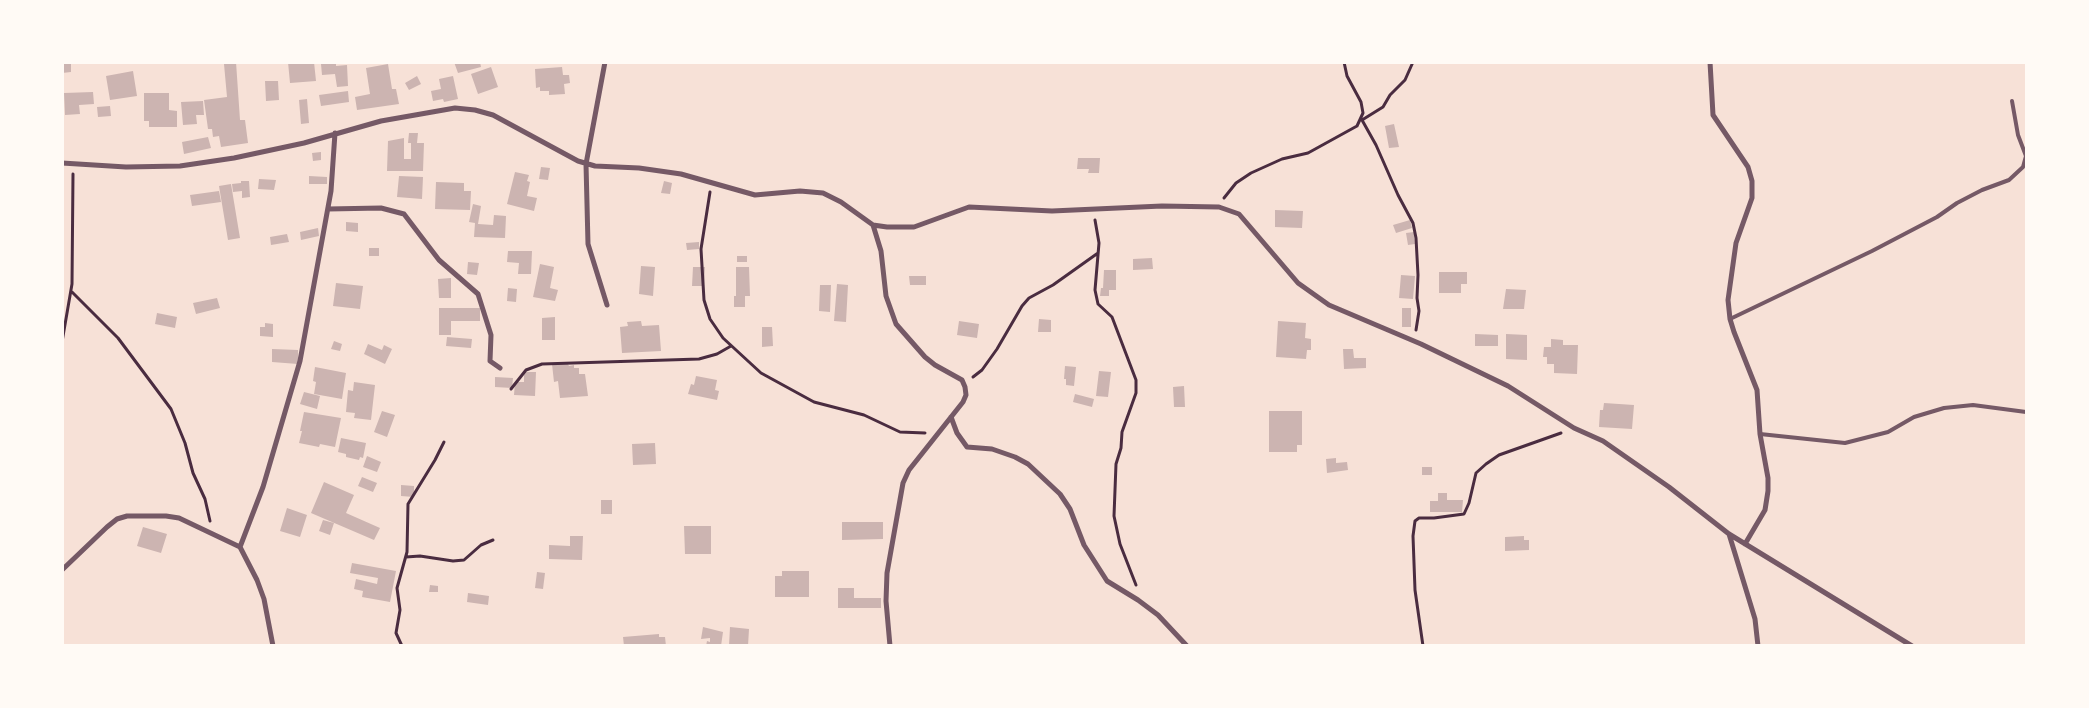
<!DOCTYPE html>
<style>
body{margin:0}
#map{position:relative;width:2089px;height:708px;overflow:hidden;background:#f7e1d7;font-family:Inter,sans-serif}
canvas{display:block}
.frame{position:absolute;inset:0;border:64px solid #fffaf5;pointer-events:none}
</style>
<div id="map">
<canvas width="2089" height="708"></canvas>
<div class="frame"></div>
</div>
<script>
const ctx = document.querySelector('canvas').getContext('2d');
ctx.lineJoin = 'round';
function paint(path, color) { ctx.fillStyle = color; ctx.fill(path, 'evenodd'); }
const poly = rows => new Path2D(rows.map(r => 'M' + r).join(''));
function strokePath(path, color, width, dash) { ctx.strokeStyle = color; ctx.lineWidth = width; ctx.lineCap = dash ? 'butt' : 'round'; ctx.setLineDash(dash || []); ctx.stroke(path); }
paint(poly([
 [62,62,71,62,71,72,62,73],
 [236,62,240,120,245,120,248,143,221,147,219,136,213,137,212,129,208,129,204,100,227,97,224,64],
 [288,62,314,62,316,81,290,83],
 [454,62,480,62,481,67,458,73],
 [336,63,336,66,347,65,348,86,337,87,335,74,322,75,321,64],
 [388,64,392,89,396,89,399,104,357,110,355,97,370,94,366,68],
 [491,67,498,87,478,94,471,74],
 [562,67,563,75,569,75,570,83,564,84,565,94,549,95,549,91,540,91,540,87,536,88,535,69],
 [133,71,137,96,110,100,106,76],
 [417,76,421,84,409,90,405,83],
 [453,76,458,99,444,102,443,99,433,101,431,91,441,89,439,79],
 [265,81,278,81,279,100,266,101],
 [348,91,349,102,321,106,319,95],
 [93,92,94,104,79,105,80,114,65,115,64,93],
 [144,93,169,93,169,110,177,111,177,127,149,127,149,121,144,121],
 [307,99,309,123,301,124,299,100],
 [203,101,204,115,196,115,197,124,183,125,181,102],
 [110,106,111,116,98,117,97,107],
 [1394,124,1399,147,1389,148,1385,126],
 [409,133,418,133,417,143,424,143,423,171,387,171,388,141,404,138,404,159,411,159,411,143,408,143],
 [208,137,211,148,184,154,182,142],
 [321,152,321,160,313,161,312,153],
 [1078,158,1100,158,1099,173,1088,173,1089,169,1077,169],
 [541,167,550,168,548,180,539,179],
 [515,172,529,175,527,181,530,182,527,196,537,198,534,211,507,204],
 [309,176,327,177,327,184,309,184],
 [399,176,423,177,422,199,397,197],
 [259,179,276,180,274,190,258,189],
 [241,181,249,181,250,197,242,198,242,191,233,192,232,184,241,183],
 [664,181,672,183,670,194,661,193],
 [436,182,464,183,464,191,471,191,470,210,435,209],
 [231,184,240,238,228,240,219,186],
 [219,191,221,202,192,206,190,195],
 [473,204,481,206,478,224,493,225,494,215,506,216,505,238,474,237,475,223,469,222],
 [1275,210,1303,211,1302,228,1275,227],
 [1410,220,1412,228,1396,233,1393,225],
 [346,222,358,223,358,232,346,231],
 [318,228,319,236,301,240,300,232],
 [1414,232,1415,244,1408,245,1406,233],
 [287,234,289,242,271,245,270,237],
 [699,242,699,249,687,250,686,243],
 [369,248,379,248,379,256,369,256],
 [508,251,532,251,531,274,518,274,519,263,507,262],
 [737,256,747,256,747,262,737,262],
 [1152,258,1153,269,1133,270,1133,259],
 [468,262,479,263,477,275,467,274],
 [540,264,554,267,550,288,558,290,555,301,533,297],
 [641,266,655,267,653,296,639,294],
 [693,267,705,267,704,286,692,286],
 [736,267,749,267,750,296,745,296,745,307,734,307,734,296,736,296],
 [1104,270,1116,270,1116,290,1109,290,1109,296,1100,296,1101,288,1103,288],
 [1439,272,1467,272,1467,284,1461,284,1461,293,1439,293],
 [1401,275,1415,276,1413,299,1399,298],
 [909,276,926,276,926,285,910,285],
 [451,278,451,298,439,298,438,279],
 [336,283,363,286,360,309,333,306],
 [837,284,848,285,846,322,834,321],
 [820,285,831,285,830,312,819,311],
 [508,288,517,289,516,302,507,301],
 [1506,289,1526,290,1524,309,1503,309],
 [217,298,220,308,196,314,193,303],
 [439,308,480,308,480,321,451,321,451,335,439,335],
 [1402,308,1411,308,1411,327,1402,327],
 [157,313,177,317,175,328,155,324],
 [555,317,555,340,542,340,542,318],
 [1039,319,1051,320,1051,332,1038,332],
 [641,321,642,326,659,325,661,351,622,353,620,327,628,326,627,322],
 [959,321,979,324,977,338,957,335],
 [1278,321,1306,323,1305,338,1311,339,1311,350,1307,350,1306,359,1276,357],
 [265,323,273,324,273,337,260,336,260,327,265,327],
 [762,327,772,327,773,346,762,347],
 [1475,334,1498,335,1498,346,1475,346],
 [1506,334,1527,335,1527,360,1506,359],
 [447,337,472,339,471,348,446,346],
 [1551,339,1563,340,1563,345,1578,345,1577,374,1554,373,1554,364,1547,364,1547,357,1543,357,1544,347,1551,347],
 [334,341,342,344,340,351,331,349],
 [368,344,382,350,384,345,392,349,385,364,364,354],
 [272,349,298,350,298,364,272,362],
 [1343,349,1353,349,1354,358,1366,358,1366,368,1344,369],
 [552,364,568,364,569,366,574,365,574,368,579,368,579,374,585,374,588,396,560,398,558,381,554,382],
 [1065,366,1076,367,1074,386,1066,385,1066,379,1064,379],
 [315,367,346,373,342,399,314,394,316,382,313,381],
 [1099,371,1111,372,1108,397,1096,396],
 [524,372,536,372,535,396,514,395,515,382,524,382],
 [696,376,717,380,715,390,719,391,717,400,688,394,691,384,694,385],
 [495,377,513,378,512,388,495,387],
 [354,382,375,385,371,420,354,418,355,413,346,412,348,390,353,391],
 [1184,386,1185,407,1174,407,1173,387],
 [304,392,320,396,317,409,300,404],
 [1075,394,1094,399,1092,407,1073,402],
 [1604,403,1634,405,1632,429,1599,427,1600,410,1603,410],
 [382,411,395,415,387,437,374,432],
 [1269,411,1302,411,1302,445,1297,445,1297,452,1269,452],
 [304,412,341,418,335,447,320,444,319,447,299,443,302,431,300,431],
 [341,438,366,443,363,458,360,457,359,460,346,457,346,454,338,452],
 [655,443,656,464,633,465,632,444],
 [367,456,381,462,377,472,363,467],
 [1336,458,1336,463,1347,462,1348,470,1327,473,1326,459],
 [1422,467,1432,467,1432,475,1422,475],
 [362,477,377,483,373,492,358,486],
 [324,482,354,495,346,513,380,528,374,540,311,513],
 [401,485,414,486,414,497,401,496],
 [1438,493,1447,493,1447,500,1463,500,1462,512,1430,512,1430,501,1438,501],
 [601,500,612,500,612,514,601,514],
 [287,508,307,515,300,537,280,531],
 [323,520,334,523,330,535,319,531],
 [842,522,883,522,883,539,842,540],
 [684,526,711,526,711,554,685,554],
 [143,527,167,534,161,553,137,546],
 [570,536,583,536,582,560,549,559,549,545,570,546],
 [1524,536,1524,540,1529,540,1529,550,1505,551,1505,537],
 [352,563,396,571,390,602,362,597,363,591,354,589,356,579,377,584,378,578,350,573],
 [782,571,809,571,809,597,775,597,775,576,782,576],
 [537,572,545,573,543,589,535,588],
 [430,585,438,586,438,592,429,592],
 [838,588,854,588,854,598,881,598,881,608,838,608],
 [468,593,489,596,488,605,467,602],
 [703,627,723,632,721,646,706,646,707,641,710,642,710,638,701,639],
 [730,627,749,629,748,646,729,646],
 [659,634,659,637,665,637,666,646,624,646,623,637]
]), '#ccb4b1');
strokePath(poly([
 [1413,62,1405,80,1390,95,1383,107,1362,120,1376,145,1398,195,1413,223,1416,238,1418,275,1417,298,1419,311,1416,330],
 [710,192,701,249,704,300,710,319,723,338,761,373,814,402,864,415,900,432,925,433],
 [1224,198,1236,183,1251,173,1282,159,1308,153,1357,126,1363,113,1361,102,1347,76,1344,62],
 [1095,220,1099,243,1095,290,1098,304,1112,317,1136,380,1136,393,1122,432,1121,448,1116,464,1114,516,1120,544,1136,585],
 [72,292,118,338,171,409,185,443,193,473,205,499,210,521],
 [62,342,72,284,73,174],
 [973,377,982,370,997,349,1022,306,1029,298,1053,285,1098,253],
 [511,389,526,370,542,364,699,359,717,354,731,346],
 [406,557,420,556,453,561,464,560,481,545,493,540],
 [402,646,396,633,400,610,397,588,407,552,408,504,435,460,444,442],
 [1423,646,1415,590,1413,536,1415,521,1419,518,1434,518,1464,514,1469,503,1476,473,1486,464,1499,455,1561,433]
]), '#4a2c40', 3);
strokePath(poly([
 [2012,101,2018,135,2026,156],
 [1730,319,1872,251,1937,217,1957,203,1982,190,2009,180,2023,167,2026,156],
 [1760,434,1845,443,1888,432,1914,417,1944,408,1973,405,2026,412]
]), '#755966', 4);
strokePath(poly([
 [605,62,586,164,588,244,607,305],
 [1710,62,1713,115,1748,167,1752,181,1752,198,1736,243,1728,300,1730,319,1734,332,1757,390,1760,434,1768,478,1768,491,1765,510,1745,544],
 [62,163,126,167,180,166,234,158,304,143,381,121,455,108,475,110,493,115,578,161,595,166,639,168,681,174,755,195,800,191,823,193,841,202,873,225,887,227,914,227,969,207,1052,211,1162,206,1219,207,1239,214,1298,283,1329,305,1421,344,1508,386,1574,428,1603,441,1669,487,1729,534,1912,646],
 [328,209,381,208,404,214,439,260,478,294,491,335,490,361,500,368],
 [873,225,881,251,886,296,896,324,925,357,935,365,962,380,965,387,966,395,963,402,909,470,903,483,887,573,886,601,890,646],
 [951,417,957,433,967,447,992,449,1015,457,1028,464,1060,494,1070,509,1084,545,1107,581,1138,600,1158,615,1187,646],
 [1729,534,1755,619,1758,646],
 [62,570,107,527,117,519,127,516,166,516,179,518,240,547],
 [273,646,264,599,257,580,240,547,263,487,300,361,331,191,335,133]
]), '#755966', 5);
</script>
